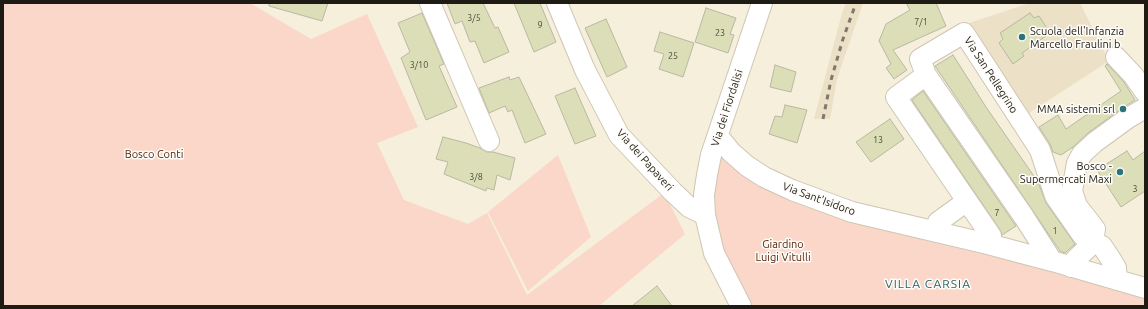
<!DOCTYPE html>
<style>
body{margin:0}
#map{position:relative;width:1148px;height:309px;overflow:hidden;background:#f6efdb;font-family:Ubuntu,sans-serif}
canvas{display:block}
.frame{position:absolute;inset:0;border:4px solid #1e1b14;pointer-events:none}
</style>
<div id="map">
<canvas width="1148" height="309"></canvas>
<div class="frame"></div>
</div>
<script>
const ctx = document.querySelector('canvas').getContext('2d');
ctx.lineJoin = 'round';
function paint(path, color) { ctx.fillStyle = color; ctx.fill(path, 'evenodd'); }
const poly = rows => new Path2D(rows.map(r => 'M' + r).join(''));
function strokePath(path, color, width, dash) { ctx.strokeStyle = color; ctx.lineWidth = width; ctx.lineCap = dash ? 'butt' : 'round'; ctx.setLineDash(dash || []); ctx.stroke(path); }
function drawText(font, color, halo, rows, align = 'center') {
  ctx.font = font + ' Ubuntu,sans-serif'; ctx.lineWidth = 3; ctx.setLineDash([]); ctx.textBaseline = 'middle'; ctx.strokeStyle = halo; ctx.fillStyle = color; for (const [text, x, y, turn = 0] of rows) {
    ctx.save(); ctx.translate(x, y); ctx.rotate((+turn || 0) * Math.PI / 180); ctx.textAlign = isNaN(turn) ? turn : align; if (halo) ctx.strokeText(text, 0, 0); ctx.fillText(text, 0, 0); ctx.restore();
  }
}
paint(poly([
 [846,3,863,3,837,79,830,119,814,119,842,13],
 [1030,3,1080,3,1109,61,1026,115,969,23]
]), '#ece1c6');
paint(poly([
 [3,3,250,3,311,39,367,14,418,127,377,143,404,200,468,224,487,213,527,295,664,193,685,234,599,306,3,306],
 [721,153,923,236,923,240,1012,261,1101,286,1145,299,1145,306,748,306,724,259,711,206],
 [558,155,591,237,528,291,488,212]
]), '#fad7c8');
const building = poly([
 [269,3,328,3,322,21,269,6,269,3],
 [447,3,483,3,495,28,498,27,509,52,484,63,475,41,470,42,462,21,455,24,447,3],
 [514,3,540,3,556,42,534,52,514,3],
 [906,3,936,3,946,26,893,50,907,70,894,79,886,68,891,64,879,41,886,24,910,10,906,3],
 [706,8,736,18,730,34,734,35,728,53,695,42,706,8],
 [422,13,444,64,439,66,457,107,426,120,401,58,410,52,398,23,422,13],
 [1030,13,1034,18,1039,16,1050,33,1022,53,1024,56,1013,64,999,43,1003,39,1000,33,1030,13],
 [606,19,627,67,607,77,585,28,606,19],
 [660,32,694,43,683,77,659,69,664,54,654,51,660,32],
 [953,55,986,107,1038,182,1046,203,1075,244,1065,253,1060,251,935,66,953,55],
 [1107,64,1124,82,1135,100,1121,109,1088,133,1073,147,1061,155,1053,152,1050,144,1039,127,1058,115,1066,129,1121,91,1105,66,1107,64],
 [775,65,796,72,791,92,770,87,775,65],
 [509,77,510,80,519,77,546,134,525,143,512,110,508,112,505,106,489,113,479,88,509,77],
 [575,88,596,136,575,144,555,96,575,88],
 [923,91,1016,226,1002,235,1000,230,912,100,923,91],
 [785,105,807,110,797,143,769,134,775,116,782,117,785,105],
 [890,119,904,139,871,162,856,142,890,119],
 [443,137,466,143,480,148,487,152,493,152,515,158,510,180,497,175,494,190,487,188,486,191,444,174,448,162,436,159,443,137],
 [1127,151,1133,160,1145,151,1145,191,1121,207,1097,170,1127,151],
 [657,286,672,306,632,306,657,286]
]);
paint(building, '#dbdeb6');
strokePath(building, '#b7b8a4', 1);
const minor = poly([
 [430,3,489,141],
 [557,3,585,70,619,135,673,192,689,207,705,215],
 [1116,57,1133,75,1145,92],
 [926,75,896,97,991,236,988,244],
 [718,136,731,152,747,166,764,177,792,190,852,212,988,244,1052,261,1145,288],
 [936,232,938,222,967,201],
 [1052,261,1024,217,926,75,920,59,964,33,1040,150,1055,196,1083,236,1093,243,1095,229,1077,206,1072,191,1077,163,1082,154,1095,142,1128,118,1145,108],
 [1071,267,1076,259,1093,243,1102,246,1110,258,1116,268,1117,280],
 [741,306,714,253,705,215,704,195,707,175,711,155,762,3]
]);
strokePath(minor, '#cec6b3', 22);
strokePath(minor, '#fff', 20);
strokePath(poly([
 [823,119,831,80,843,39,856,3]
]), '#7e796d', 3, [5, 5]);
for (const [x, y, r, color] of [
 [1022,37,4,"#2a7477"],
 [1123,109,4,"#2a7477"],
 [1120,172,4,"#2a7477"]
]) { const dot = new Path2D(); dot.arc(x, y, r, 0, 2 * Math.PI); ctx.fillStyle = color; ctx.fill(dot); strokePath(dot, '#fefcf8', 1.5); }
drawText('9px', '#4d4c3c', null, [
 ["3/5",474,18],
 ["7/1",921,22],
 ["9",540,25],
 ["23",720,33],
 ["25",673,56],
 ["3/10",419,65],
 ["13",878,140],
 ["3/8",476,177],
 ["3",1135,189],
 ["7",997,213],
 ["1",1055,231]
]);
drawText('11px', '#1e1b14', '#fefcf8', [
 ["Scuola dell'Infanzia",1030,31,"left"],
 ["Marcello Fraulini b",1030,44,"left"],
 ["MMA sistemi srl",1115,109],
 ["Bosco -",1112,166],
 ["Supermercati Maxi",1112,179]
], 'right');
drawText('11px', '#1e1b14', '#fefcf8', [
 ["Via San Pellegrino",991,75,57],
 ["Via dei Fiordalisi",727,108,-72],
 ["Via dei Papaveri",645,160,48],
 ["Via Sant'Isidoro",819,199,20]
]);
drawText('11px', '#58250b', '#fefcf8', [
 ["Bosco Conti",154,154],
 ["Giardino",783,244],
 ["Luigi Vitulli",783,257]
]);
ctx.letterSpacing = '1px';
drawText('12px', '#276163', '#fefcf8', [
 ["VILLA CARSIA",928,284]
]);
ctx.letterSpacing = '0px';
</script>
